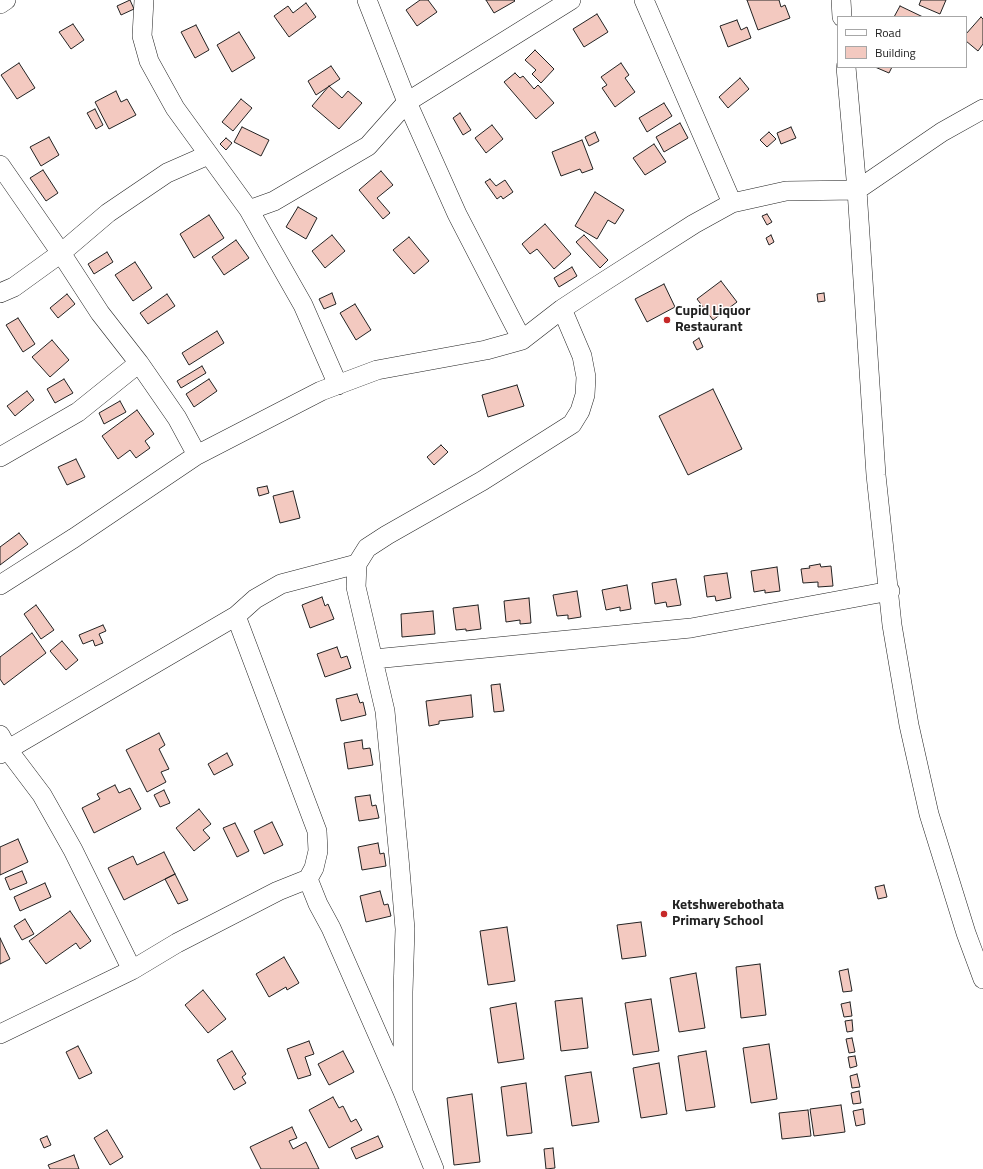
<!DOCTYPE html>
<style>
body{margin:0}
#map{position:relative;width:983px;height:1169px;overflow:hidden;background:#fff;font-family:"Titillium Web",sans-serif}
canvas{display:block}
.legend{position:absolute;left:837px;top:16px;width:130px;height:52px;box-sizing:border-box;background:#fff;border:1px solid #a7a7a7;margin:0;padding:5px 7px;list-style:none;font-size:12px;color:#222}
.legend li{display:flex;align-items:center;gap:8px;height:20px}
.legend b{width:20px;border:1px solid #a7a7a7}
</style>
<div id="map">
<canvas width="983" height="1169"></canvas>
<ul class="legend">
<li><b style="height:5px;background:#fff"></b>Road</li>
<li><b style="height:11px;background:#f3c9c0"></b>Building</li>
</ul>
</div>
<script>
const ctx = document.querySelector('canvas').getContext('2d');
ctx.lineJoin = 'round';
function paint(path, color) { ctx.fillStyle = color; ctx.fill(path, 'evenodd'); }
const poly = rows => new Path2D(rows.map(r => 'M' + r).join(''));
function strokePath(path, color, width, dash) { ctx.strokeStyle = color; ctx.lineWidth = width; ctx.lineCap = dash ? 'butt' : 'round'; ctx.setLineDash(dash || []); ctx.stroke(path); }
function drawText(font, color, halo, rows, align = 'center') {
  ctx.font = font + ' "Titillium Web",sans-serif'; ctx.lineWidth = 3; ctx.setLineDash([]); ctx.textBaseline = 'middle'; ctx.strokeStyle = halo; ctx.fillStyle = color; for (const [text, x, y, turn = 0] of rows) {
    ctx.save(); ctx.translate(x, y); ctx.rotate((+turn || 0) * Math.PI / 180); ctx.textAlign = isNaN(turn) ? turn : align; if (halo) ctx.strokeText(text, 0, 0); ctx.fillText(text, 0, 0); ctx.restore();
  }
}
const building = poly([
 [130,0,134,9,121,15,117,6,130,0],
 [420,0,428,0,437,12,417,26,406,10,420,0],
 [486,0,514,0,515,1,494,13,486,0],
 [747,0,779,0,781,7,785,5,790,18,758,30,747,0],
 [921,0,946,0,940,14,919,5,921,0],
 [306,3,316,17,289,37,274,16,288,6,293,13,306,3],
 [900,6,923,17,894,17,900,6],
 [597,14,608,32,584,47,573,29,597,14],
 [981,17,983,19,983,44,978,51,966,41,966,34,981,17],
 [737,20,741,30,747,27,751,38,728,47,720,26,737,20],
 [73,24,84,40,71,49,59,32,73,24],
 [196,25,209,50,195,58,181,32,196,25],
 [239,32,255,58,232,72,217,45,239,32],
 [535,50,554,69,541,83,532,74,536,70,525,60,535,50],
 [19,63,35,88,17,99,1,75,19,63],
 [621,63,629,75,625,78,635,92,615,107,602,88,607,85,601,77,621,63],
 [331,66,340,79,316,95,308,81,331,66],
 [875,67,892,67,889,73,875,67],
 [515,73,520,78,523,76,534,89,538,85,554,103,536,119,504,82,515,73],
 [740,78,749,89,728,108,719,97,740,78],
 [329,86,342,98,348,91,362,103,339,129,312,106,329,86],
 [116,91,121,102,127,99,136,115,109,129,95,102,116,91],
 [241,99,252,108,233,131,222,122,241,99],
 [664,103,672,116,647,132,639,118,664,103],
 [95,109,103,125,96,129,87,113,95,109],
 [460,113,471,130,463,135,453,118,460,113],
 [680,123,688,138,664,152,656,137,680,123],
 [492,125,503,139,486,153,475,138,492,125],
 [242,127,269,140,261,156,234,142,242,127],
 [791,127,796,138,781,144,777,133,791,127],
 [595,132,599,141,589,146,585,137,595,132],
 [769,132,776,139,767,147,760,140,769,132],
 [49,137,59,155,41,166,30,147,49,137],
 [226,138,232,143,226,150,220,144,226,138],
 [582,140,593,169,582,173,580,169,561,176,552,152,582,140],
 [654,144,666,162,645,175,633,158,654,144],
 [43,170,58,193,46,201,30,178,43,170],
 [381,171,393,185,377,198,390,213,383,219,359,190,381,171],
 [490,179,496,186,505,180,513,192,503,199,501,196,497,199,485,182,490,179],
 [595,192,624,210,615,224,608,220,597,239,575,226,595,192],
 [298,207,317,218,306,239,286,227,298,207],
 [767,214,772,222,767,225,762,216,767,214],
 [209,215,224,238,194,258,180,234,209,215],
 [545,224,571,254,554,269,537,249,530,254,522,244,545,224],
 [332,235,345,251,325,268,312,251,332,235],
 [584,235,608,260,600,268,576,242,584,235],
 [771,235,774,242,769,245,766,238,771,235],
 [409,237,429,261,414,274,393,250,409,237],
 [236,240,249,258,224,275,212,257,236,240],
 [107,252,113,262,94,274,88,264,107,252],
 [135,262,152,288,133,301,115,275,135,262],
 [572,267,577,276,559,287,554,278,572,267],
 [721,281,737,302,713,320,697,299,721,281],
 [664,284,675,307,647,322,635,299,664,284],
 [332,293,336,304,324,309,319,299,332,293],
 [824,293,825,301,818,302,817,294,824,293],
 [67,294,75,304,58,318,50,308,67,294],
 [167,294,175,306,148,324,140,313,167,294],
 [355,304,371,330,356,340,340,313,355,304],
 [18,318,35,344,23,352,6,325,18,318],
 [217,331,224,343,189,365,182,353,217,331],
 [699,338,703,347,697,350,693,342,699,338],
 [52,340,69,360,50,377,32,357,52,340],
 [202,366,206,373,181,388,177,381,202,366],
 [64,379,73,393,55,403,47,389,64,379],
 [209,379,217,391,194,407,186,394,209,379],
 [517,385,524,406,488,417,482,395,517,385],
 [713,389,742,449,688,475,659,416,713,389],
 [27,391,34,400,15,416,7,406,27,391],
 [120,401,126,412,104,424,99,413,120,401],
 [137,410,154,434,145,441,150,448,136,458,130,450,118,459,102,436,137,410],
 [441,445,448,452,434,465,427,457,441,445],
 [76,459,85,477,67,485,58,467,76,459],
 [267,486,269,493,259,496,257,488,267,486],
 [293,491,300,518,280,523,273,496,293,491],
 [19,533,28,544,0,565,0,547,19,533],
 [820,564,821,567,831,566,833,586,818,587,818,582,803,583,801,569,810,568,809,566,820,564],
 [777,567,780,591,765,593,765,590,754,592,751,571,777,567],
 [727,573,731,598,716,601,715,596,707,597,704,576,727,573],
 [676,579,681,605,667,607,666,602,655,604,652,583,676,579],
 [627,585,631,609,620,611,620,607,606,610,602,590,627,585],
 [577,591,581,617,568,619,568,615,557,616,553,595,577,591],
 [322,597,325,606,328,604,334,619,310,628,302,605,322,597],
 [529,598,531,623,520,624,520,620,506,622,504,601,529,598],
 [36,605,54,630,41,639,24,614,36,605],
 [478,605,481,629,466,631,466,629,456,630,453,608,478,605],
 [433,611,435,634,402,637,401,614,433,611],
 [103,625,106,631,99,634,103,643,95,646,93,640,83,644,79,635,103,625],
 [32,633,46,653,4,685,0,679,0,657,32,633],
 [62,641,78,660,66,670,50,651,62,641],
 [337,647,341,658,347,656,351,668,325,677,317,654,337,647],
 [500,684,504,711,494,712,491,685,500,684],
 [357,694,360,703,363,702,366,715,341,721,336,699,357,694],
 [471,695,473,717,439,721,439,724,429,726,426,701,471,695],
 [159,733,165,745,159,749,169,769,161,772,166,782,147,792,126,750,159,733],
 [362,740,363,749,370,748,373,765,348,769,344,743,362,740],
 [227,753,233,765,214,775,208,764,227,753],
 [115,785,119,793,130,788,141,809,94,833,82,808,100,799,97,794,115,785],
 [164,790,170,803,160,807,154,795,164,790],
 [370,795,372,806,376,805,379,818,359,821,355,797,370,795],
 [199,809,211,824,203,830,210,838,194,851,176,828,199,809],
 [272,822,283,845,264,854,254,831,272,822],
 [235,823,249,851,237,857,223,828,235,823],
 [18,839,28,862,0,875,0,847,18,839],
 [378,843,380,854,384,853,386,866,362,870,358,847,378,843],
 [164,852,175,874,124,900,108,868,133,856,137,865,164,852],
 [22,871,27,883,10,890,5,878,22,871],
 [175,874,188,900,178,904,165,879,175,874],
 [45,883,51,897,20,911,14,897,45,883],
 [884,885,887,897,878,899,875,887,884,885],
 [380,891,384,905,388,904,391,916,366,922,360,896,380,891],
 [70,911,91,941,80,949,76,943,46,964,29,941,70,911],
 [25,919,34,934,22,940,14,926,25,919],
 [641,922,646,956,622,959,617,925,641,922],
 [507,927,515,981,488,985,480,931,507,927],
 [0,938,10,959,0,964,0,938],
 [284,957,299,983,287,990,286,987,269,997,256,974,284,957],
 [760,964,766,1015,741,1018,736,967,760,964],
 [848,969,852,991,843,992,839,971,848,969],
 [696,973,705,1028,679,1032,670,978,696,973],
 [203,990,226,1019,208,1033,185,1005,203,990],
 [582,998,588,1048,561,1051,555,1001,582,998],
 [651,999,659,1051,633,1055,625,1003,651,999],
 [850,1002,852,1016,844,1017,841,1004,850,1002],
 [516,1003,524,1059,498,1063,490,1008,516,1003],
 [852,1020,853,1031,847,1032,845,1021,852,1020],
 [852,1038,855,1052,849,1053,846,1039,852,1038],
 [309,1041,314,1054,305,1057,311,1075,298,1079,287,1049,309,1041],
 [769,1044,777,1099,751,1103,743,1048,769,1044],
 [78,1046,92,1073,79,1079,66,1052,78,1046],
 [232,1051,246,1074,242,1077,246,1083,234,1090,217,1060,232,1051],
 [343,1051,354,1072,329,1085,318,1064,343,1051],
 [706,1051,715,1107,686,1111,678,1056,706,1051],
 [855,1056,857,1066,850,1068,848,1057,855,1056],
 [659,1063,667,1114,641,1118,633,1068,659,1063],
 [591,1072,599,1122,572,1126,565,1076,591,1072],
 [857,1074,860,1087,852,1088,850,1076,857,1074],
 [526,1083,532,1133,507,1136,501,1087,526,1083],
 [859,1091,861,1103,853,1104,851,1093,859,1091],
 [472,1094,480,1162,454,1165,447,1098,472,1094],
 [333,1097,339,1108,343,1106,351,1122,356,1119,362,1130,329,1148,309,1110,333,1097],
 [841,1105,845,1132,814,1136,810,1109,841,1105],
 [863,1109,865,1124,856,1126,853,1111,863,1109],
 [808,1110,811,1136,782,1139,779,1113,808,1110],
 [292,1127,297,1138,289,1141,293,1149,306,1142,319,1169,261,1169,250,1147,292,1127],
 [107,1130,123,1157,110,1165,94,1138,107,1130],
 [47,1136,51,1145,44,1148,40,1139,47,1136],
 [378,1136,383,1147,356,1159,351,1148,378,1136],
 [553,1148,555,1168,546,1169,544,1149,553,1148],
 [74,1155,79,1169,50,1169,48,1165,74,1155]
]);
paint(building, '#f3c9c0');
strokePath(building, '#222', 1);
const minor = poly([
 [144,0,142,36,149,61,175,108,249,210,303,305,338,385],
 [367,0,407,102,457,214,522,340],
 [644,0,732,203],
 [841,0,842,17],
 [0,4,6,0],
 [846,67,857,190,876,475,892,625,909,725,929,814,966,933,983,979],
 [0,165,61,253,100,313,139,363,177,418,197,455],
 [249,210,274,201,368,146,407,102,571,0],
 [0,293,14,287,61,253,108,213,167,173,208,155],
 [0,457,78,412,139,363],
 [0,585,74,538,197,455,321,391,377,370,486,350,522,340,562,309,597,286,694,224,732,203,786,191,857,190,942,132,983,109],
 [374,659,691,628,890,591],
 [0,735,8,750,42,795,73,850,132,970],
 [0,754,236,616,255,599,281,584,357,564],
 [308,879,318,904,331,928,403,1092,434,1169],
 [0,1034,132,970,177,943,278,891,308,879,314,868,318,851,317,831,236,616],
 [403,1092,403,992,405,929,399,858,385,711,356,587,357,564,367,548,387,535,482,481,572,424,580,411,585,395,586,377,582,356,562,309]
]);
strokePath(minor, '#222', 20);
strokePath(minor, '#fff', 19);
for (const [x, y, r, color] of [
 [667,320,4,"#c62828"],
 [664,914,4,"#c62828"]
]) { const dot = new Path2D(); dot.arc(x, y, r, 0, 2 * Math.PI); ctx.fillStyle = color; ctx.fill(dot); strokePath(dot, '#fff', 1.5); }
drawText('bold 14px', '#222', '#fff', [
 ["Cupid Liquor",675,312],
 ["Restaurant",675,328],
 ["Ketshwerebothata",672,906],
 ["Primary School",672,922]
], 'left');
</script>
